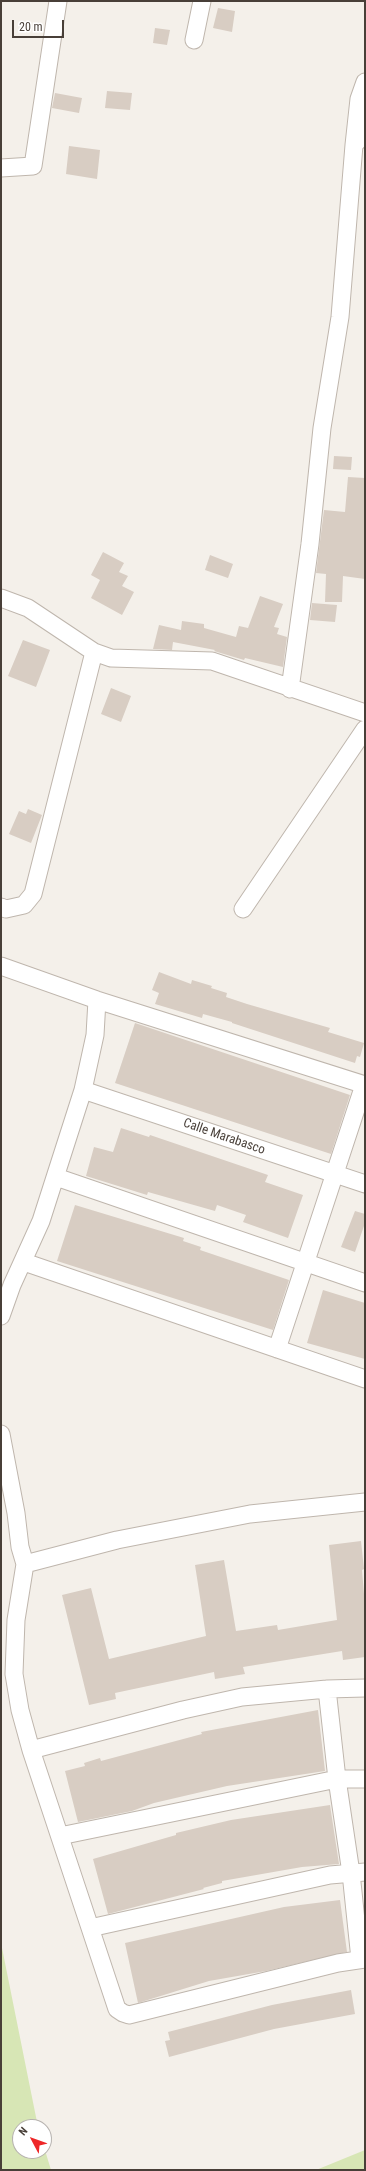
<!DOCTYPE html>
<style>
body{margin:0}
#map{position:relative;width:366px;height:2171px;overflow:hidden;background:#f4f0ea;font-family:"Roboto Condensed",sans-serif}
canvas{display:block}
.frame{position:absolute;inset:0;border:2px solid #483f38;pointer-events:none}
.north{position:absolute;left:12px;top:2119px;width:40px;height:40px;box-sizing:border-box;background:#fff;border:1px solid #b6b2af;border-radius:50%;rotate:311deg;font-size:11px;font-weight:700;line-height:16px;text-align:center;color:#483f38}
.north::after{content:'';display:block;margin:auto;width:14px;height:18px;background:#ee2728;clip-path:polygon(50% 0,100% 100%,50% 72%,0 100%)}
.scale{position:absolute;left:12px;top:20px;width:52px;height:18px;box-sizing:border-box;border:2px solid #483f38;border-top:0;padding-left:5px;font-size:12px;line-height:14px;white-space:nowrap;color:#483f38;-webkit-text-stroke:3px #fff;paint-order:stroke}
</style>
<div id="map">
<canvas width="366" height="2171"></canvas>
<div class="frame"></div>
<div class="north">N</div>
<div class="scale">20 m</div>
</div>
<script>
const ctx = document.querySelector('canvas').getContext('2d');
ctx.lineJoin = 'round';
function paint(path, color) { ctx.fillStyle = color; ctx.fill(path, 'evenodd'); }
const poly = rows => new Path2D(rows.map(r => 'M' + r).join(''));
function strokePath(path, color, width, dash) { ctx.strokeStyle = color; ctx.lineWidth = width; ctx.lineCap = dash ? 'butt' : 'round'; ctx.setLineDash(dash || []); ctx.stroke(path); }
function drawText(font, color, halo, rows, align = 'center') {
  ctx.font = font + ' "Roboto Condensed",sans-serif'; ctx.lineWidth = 3; ctx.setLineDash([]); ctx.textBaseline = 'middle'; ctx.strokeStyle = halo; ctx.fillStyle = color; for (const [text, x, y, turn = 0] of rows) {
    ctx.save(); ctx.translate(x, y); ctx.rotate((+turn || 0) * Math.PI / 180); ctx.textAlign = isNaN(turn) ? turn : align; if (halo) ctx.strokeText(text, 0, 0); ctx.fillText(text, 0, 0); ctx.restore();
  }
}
paint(poly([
 [1,1943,38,2127,20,2127,20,2151,44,2151,44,2147,51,2170,1,2170],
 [365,2150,365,2170,316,2170]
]), '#d7e6b5');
paint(poly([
 [218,8,235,11,232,32,213,28],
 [155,28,170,30,167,45,153,43],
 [107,91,132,93,130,110,105,108],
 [55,93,82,98,79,113,52,108],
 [69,146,100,150,97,179,66,174],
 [334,456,352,457,351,470,333,469],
 [348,477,365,478,365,579,343,576,342,602,325,602,326,574,316,573,324,510,345,512],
 [103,552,124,563,119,572,128,576,122,586,134,592,122,615,91,598,100,580,91,575],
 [210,555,233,564,228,578,205,570],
 [260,596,283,604,274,627,279,628,277,634,287,637,283,667,245,658,244,660,214,651,215,650,173,642,172,650,153,649,159,625,181,630,182,621,204,624,204,628,236,637,239,626,248,628],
 [312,603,337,605,335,622,310,620],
 [23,640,50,650,36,687,8,676],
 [111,688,131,696,121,722,101,714],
 [28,809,42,815,31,843,9,834,19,811,26,814],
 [159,972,191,984,192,980,212,986,211,988,227,993,226,997,247,1004,330,1028,328,1032,364,1043,360,1057,357,1056,355,1063,232,1023,232,1022,203,1014,202,1018,155,1004,159,993,152,990],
 [135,1023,350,1095,331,1154,115,1083],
 [121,1128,149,1137,150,1135,268,1175,265,1182,303,1195,288,1238,243,1222,246,1215,217,1205,215,1211,148,1192,147,1195,86,1176,94,1147,113,1152],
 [75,1205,184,1238,183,1241,201,1247,200,1250,289,1280,273,1330,57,1261],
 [355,1211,365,1214,365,1223,355,1252,341,1247],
 [323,1290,365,1303,365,1359,307,1343],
 [361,1541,364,1569,362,1570,365,1606,365,1657,343,1660,342,1651,243,1667,245,1674,215,1679,214,1672,115,1693,116,1699,89,1705,62,1595,91,1588,109,1659,206,1636,195,1565,224,1560,236,1631,277,1625,278,1630,337,1620,329,1545],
 [318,1710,325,1771,227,1786,154,1803,132,1811,78,1822,65,1771,85,1766,84,1763,100,1758,101,1761,202,1734,201,1732],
 [330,1805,339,1864,302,1867,222,1881,222,1883,203,1888,204,1889,108,1914,93,1859,176,1835,176,1833,231,1820],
 [340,1900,347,1952,266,1971,209,1981,138,2003,125,1943,284,1907],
 [351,1990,355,2014,274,2029,169,2057,165,2041,170,2040,168,2032,272,2005]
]), '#d8cdc3');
const minor = poly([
 [194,40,202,1],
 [354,145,359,99,365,82],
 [1,168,33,166,58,1],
 [1,598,28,608,94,652,111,658,212,661,365,713],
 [290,689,310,544,322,428,340,317,354,145,365,133],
 [1,907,6,909,24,905,33,894,94,652],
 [243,909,365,729],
 [1,966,97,1000,365,1085],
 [83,1090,365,1184],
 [56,1177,365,1283],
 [24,1262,365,1379],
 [1,1316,12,1285,41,1221,83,1090,95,1035,97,1000],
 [277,1349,364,1085],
 [1,1434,16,1513,20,1547,25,1564,16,1620,14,1674,20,1710,31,1750,117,2009,123,2013,129,2015,338,1963,365,1959],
 [25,1564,117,1540,250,1514,365,1502],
 [327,1689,337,1779,351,1873,360,1959],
 [31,1750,183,1710,242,1697,327,1689,365,1688],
 [60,1836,337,1779,365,1779],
 [90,1928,330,1875,365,1872]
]);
strokePath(minor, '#bfb6ad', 19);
strokePath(minor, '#fff', 17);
drawText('13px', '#483f38', '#fff', [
 ["Calle Marabasco",224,1137,19]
]);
</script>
